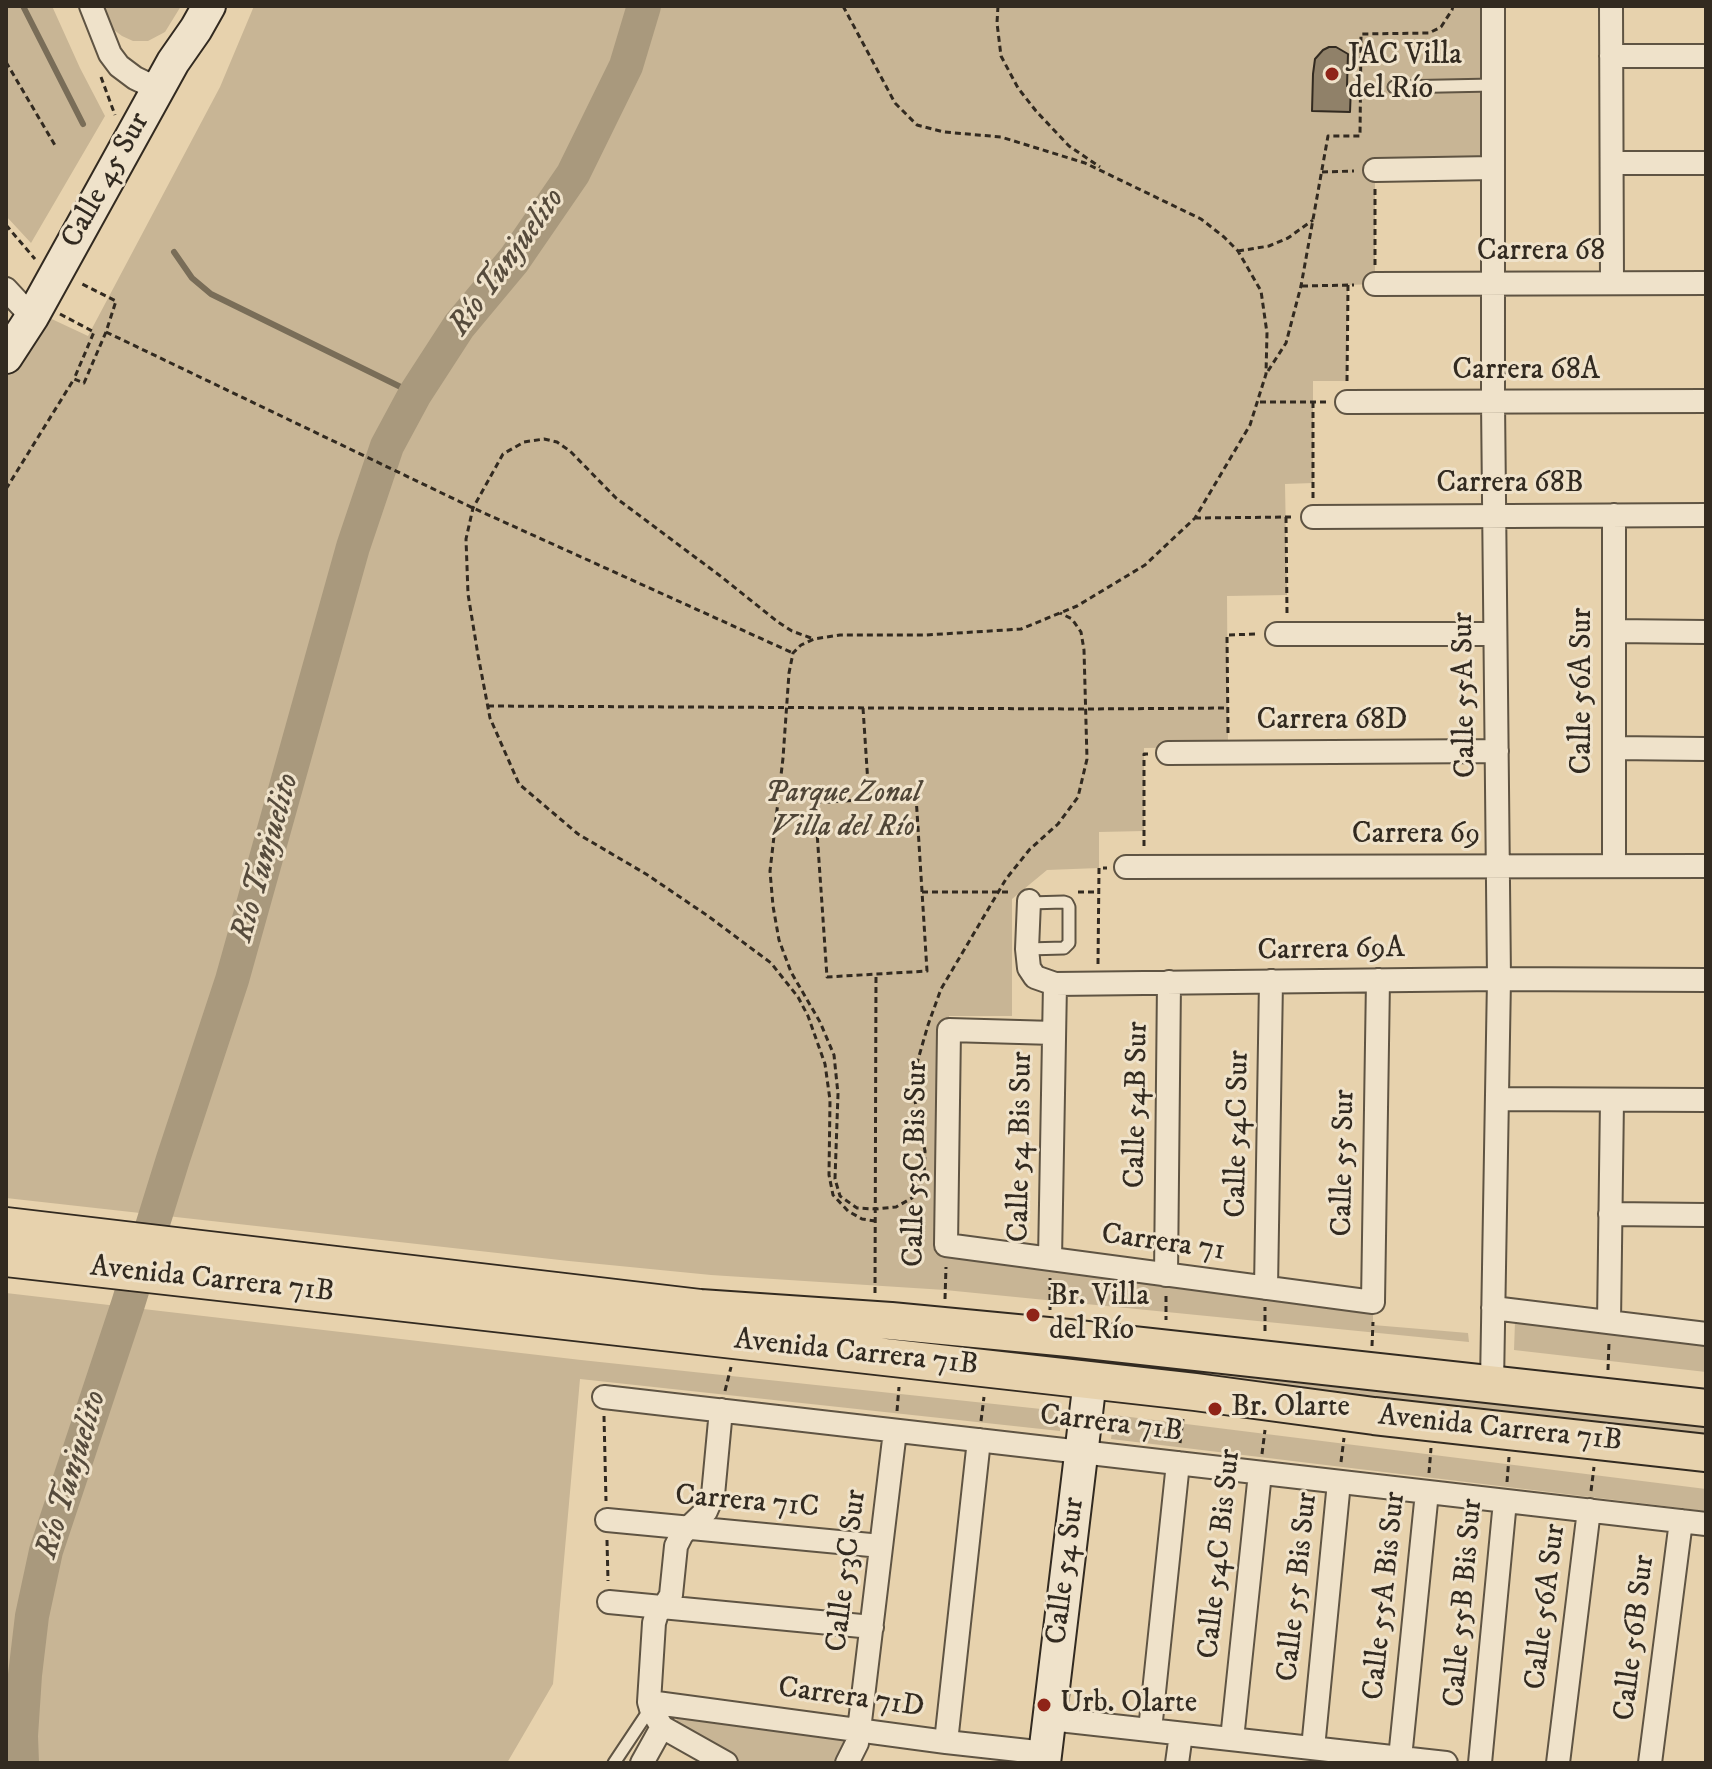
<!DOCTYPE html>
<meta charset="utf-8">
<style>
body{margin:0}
#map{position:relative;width:1712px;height:1769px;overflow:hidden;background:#e7d2ad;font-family:"IM FELL DW Pica",serif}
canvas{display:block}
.frame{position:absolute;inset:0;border:8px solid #322a20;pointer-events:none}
</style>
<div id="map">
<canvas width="1712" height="1769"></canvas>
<div class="frame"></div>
</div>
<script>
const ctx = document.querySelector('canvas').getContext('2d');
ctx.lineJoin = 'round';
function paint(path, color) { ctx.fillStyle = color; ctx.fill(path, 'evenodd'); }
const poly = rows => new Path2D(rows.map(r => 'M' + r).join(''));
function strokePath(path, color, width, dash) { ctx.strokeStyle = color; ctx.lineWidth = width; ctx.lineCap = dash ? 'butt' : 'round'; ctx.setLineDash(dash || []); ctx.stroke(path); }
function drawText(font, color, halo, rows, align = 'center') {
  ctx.font = font + ' "IM FELL DW Pica",serif'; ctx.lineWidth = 6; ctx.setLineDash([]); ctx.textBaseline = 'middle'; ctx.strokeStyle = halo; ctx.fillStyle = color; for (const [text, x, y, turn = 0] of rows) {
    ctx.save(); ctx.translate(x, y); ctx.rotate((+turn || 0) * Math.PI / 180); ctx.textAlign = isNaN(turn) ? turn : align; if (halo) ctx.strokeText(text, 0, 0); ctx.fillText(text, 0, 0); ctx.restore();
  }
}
paint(poly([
 [6,6,52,6,80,68,105,116,31,243,6,216],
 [103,6,181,6,165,32,148,41,133,41,122,36,114,30],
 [254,6,1486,6,1487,158,1375,160,1375,284,1348,285,1347,381,1313,381,1313,483,1285,484,1287,595,1227,596,1228,747,1144,748,1144,831,1099,832,1099,868,1047,870,1012,899,1012,1016,949,1016,946,1245,946,1257,1373,1314,1373,1325,1468,1333,1469,1342,945,1290,711,1275,569,1261,6,1198,6,371,41,314,88,336,220,87],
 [6,1293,581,1360,1060,1411,1060,1431,580,1379,553,1684,507,1763,6,1763],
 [1515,1322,1706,1344,1706,1372,1514,1350],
 [954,1338,1706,1420,1706,1436,952,1352],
 [1114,1415,1706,1489,1706,1511,1111,1439],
 [677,1715,848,1741,836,1763,740,1763,676,1725]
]), '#c8b595');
strokePath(poly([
 [23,6,83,124],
 [174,252,192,278,211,294,415,394]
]), '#796d58', 6);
strokePath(poly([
 [22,1763,21,1736,25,1675,32,1616,46,1551,128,1304,173,1159,232,980,353,547,387,446,415,394,459,326,514,260,573,174,626,66,644,6]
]), '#a9997d', 34);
const building = poly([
 [1329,47,1336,47,1348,54,1347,86,1351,86,1350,112,1312,111,1313,74,1315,59,1323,50,1329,47]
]);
paint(building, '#908169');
strokePath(building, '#322a20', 2);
const lane = poly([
 [1394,87,1493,85],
 [1027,949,1064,948,1069,943,1069,907,1067,903,1064,902,1029,903],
 [614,1763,650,1709]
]);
const street = poly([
 [91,6,110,54,119,66,135,78,158,89],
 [1611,6,1612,283],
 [1611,56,1706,56],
 [1612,163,1706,163],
 [1375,170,1493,168],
 [1375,284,1706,283],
 [6,289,32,317],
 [1347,402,1706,401],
 [1614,515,1614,866],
 [1313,517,1706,515],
 [1614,631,1706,632],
 [1277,634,1495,634],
 [1614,748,1706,749],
 [1168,753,1497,751],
 [1126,867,1706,866],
 [1029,901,1027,949,1029,968,1035,977,1055,984,1499,979,1706,980],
 [1054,1033,949,1030,946,1245,1373,1302,1378,980],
 [1497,1099,1706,1100],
 [1610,1214,1706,1215],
 [1050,1259,1055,984],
 [1166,1275,1169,982],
 [1266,1288,1271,981],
 [1493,1308,1706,1334],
 [1609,1322,1612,1100],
 [1492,1383,1499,979,1493,402,1493,6],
 [604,1397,1706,1524],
 [607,1520,881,1546],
 [609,1602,872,1627],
 [649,1702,946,1742,1046,1753],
 [1050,1719,1446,1763],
 [662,1727,726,1763],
 [1150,1730,1178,1463],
 [1232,1739,1260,1473],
 [946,1742,979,1440],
 [1313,1748,1339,1482],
 [1400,1758,1427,1492],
 [642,1763,662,1727,651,1709,649,1702,654,1623,657,1613,664,1607,671,1595,676,1546,682,1534,706,1511,713,1495,721,1410],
 [847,1763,857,1743,859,1730,895,1431],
 [1177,1763,1181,1734],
 [1480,1763,1505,1501],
 [1558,1763,1589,1510],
 [1650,1763,1681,1521]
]);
const secondary = poly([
 [6,357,32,317,173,62,196,29,209,6],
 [1044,1763,1090,1380]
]);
const primary = poly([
 [6,1226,700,1308,891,1321,1069,1338,1706,1408],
 [6,1258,1195,1392,1374,1416,1706,1453]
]);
strokePath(lane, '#5f5443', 15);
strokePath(street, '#5f5443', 26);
strokePath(secondary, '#322a20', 36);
strokePath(primary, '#322a20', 40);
strokePath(poly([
 [843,6,895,103,917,125,944,132,1001,137,1085,163,1201,219,1224,237,1238,251,1261,291,1267,333,1266,374,1250,425,1195,518,1145,565,1077,606,1060,613,1021,629,925,635,840,635,814,639,801,645,793,653,789,673,783,758,770,871,773,906,779,940,791,972,820,1022,834,1055,838,1094,835,1179,840,1196,857,1208,875,1209,896,1207,912,1198,924,1177,925,1151,914,1096,915,1070,928,1025,941,989,1006,879,1030,849,1058,824,1078,797,1087,759,1084,650,1081,632,1072,619,1060,613],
 [998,6,997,23,1001,56,1018,88,1036,111,1069,146,1100,167],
 [6,62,56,147],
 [101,77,115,115],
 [1322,172,1354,171],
 [1375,189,1375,266],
 [6,225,35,259],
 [1238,251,1269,246,1288,238,1313,220],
 [1302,286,1354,285],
 [60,314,94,332,74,379,84,383,106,332,116,301,80,283],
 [106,332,473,508,793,653],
 [1268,371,1286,343,1301,286,1328,136,1360,136,1361,34,1429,33,1441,27,1452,10,1453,6],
 [1347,381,1348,285],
 [1260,402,1328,402],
 [1313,402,1313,499],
 [6,489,74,379],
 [1286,517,1287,613],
 [1195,518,1292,517],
 [811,638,792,631,778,622,719,575,616,498,570,451,557,442,544,439,524,442,503,454,473,508,466,539,468,594,478,655,490,718,519,784,578,834,646,874,708,916,771,963,798,997,808,1016,825,1064,830,1100,829,1175,833,1195,848,1211,862,1219,875,1221],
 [488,706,1086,709,1227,708],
 [863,708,869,799],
 [1228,733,1227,635,1258,634],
 [916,796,927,971,827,977,815,803,916,796],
 [1144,846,1144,754,1148,754],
 [922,892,1010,892],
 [1078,892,1098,892],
 [1098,964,1099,868,1107,868],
 [875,1293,876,974],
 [1166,1296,1166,1320],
 [945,1299,946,1267],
 [1050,1310,1050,1278],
 [1265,1331,1265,1307],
 [1372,1346,1373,1322],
 [1608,1370,1609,1342],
 [725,1391,731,1367],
 [897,1411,899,1387],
 [604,1416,606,1501],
 [981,1421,984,1397],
 [1180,1443,1183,1419],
 [1262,1454,1265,1430],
 [1341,1462,1344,1438],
 [1429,1473,1431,1448],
 [1507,1482,1509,1457],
 [1591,1491,1594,1467],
 [607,1540,608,1581]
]), '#322a20', 3, [6, 4]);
strokePath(lane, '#efe2ca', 11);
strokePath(street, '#efe2ca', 22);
strokePath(secondary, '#efe2ca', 32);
strokePath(primary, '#e7d2ad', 36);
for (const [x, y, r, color] of [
 [1332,74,8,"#8f2418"],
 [1033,1315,8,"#8f2418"],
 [1215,1409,8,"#8f2418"],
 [1044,1705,8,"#8f2418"]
]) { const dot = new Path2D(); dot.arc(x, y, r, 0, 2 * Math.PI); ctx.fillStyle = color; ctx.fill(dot); strokePath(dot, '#efe2ca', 3); }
drawText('30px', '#322a20', '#efe2ca', [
 ["JAC Villa",1348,57],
 ["del Río",1348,91],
 ["Br. Villa",1049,1298],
 ["del Río",1049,1332],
 ["Br. Olarte",1231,1409],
 ["Urb. Olarte",1060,1705]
], 'left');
drawText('30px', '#322a20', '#efe2ca', [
 ["Calle 45 Sur",107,181,-61],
 ["Carrera 68",1541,253],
 ["Carrera 68A",1526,372],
 ["Carrera 68B",1510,485],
 ["Calle 56A Sur",1584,691,-90],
 ["Calle 55A Sur",1466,695,-91],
 ["Carrera 68D",1332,722],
 ["Carrera 69",1416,836],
 ["Carrera 69A",1331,951,-1],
 ["Calle 54B Sur",1138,1105,-89],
 ["Calle 54C Sur",1239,1134,-89],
 ["Calle 54 Bis Sur",1022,1147,-89],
 ["Calle 55 Sur",1345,1163,-89],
 ["Calle 53C Bis Sur",917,1164,-89],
 ["Carrera 71",1163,1244,8],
 ["Avenida Carrera 71B",212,1281,6],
 ["Avenida Carrera 71B",856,1354,6],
 ["Carrera 71B",1111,1425,7],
 ["Avenida Carrera 71B",1500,1430,6],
 ["Carrera 71C",747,1503,5],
 ["Calle 54C Bis Sur",1221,1554,-84],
 ["Calle 53C Sur",848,1571,-83],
 ["Calle 54 Sur",1067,1571,-83],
 ["Calle 55 Bis Sur",1299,1587,-84],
 ["Calle 55A Bis Sur",1386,1596,-84],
 ["Calle 55B Bis Sur",1465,1603,-85],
 ["Calle 56A Sur",1547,1607,-83],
 ["Calle 56B Sur",1636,1638,-83],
 ["Carrera 71D",851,1699,8]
]);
drawText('italic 30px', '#504637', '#efe2ca', [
 ["Parque Zonal",843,795],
 ["Villa del Río",843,829]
]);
drawText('italic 32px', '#564b3c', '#efe2ca', [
 ["Río Tunjuelito",508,263,-54],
 ["Río Tunjuelito",267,858,-74],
 ["Río Tunjuelito",73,1475,-73]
]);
</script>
